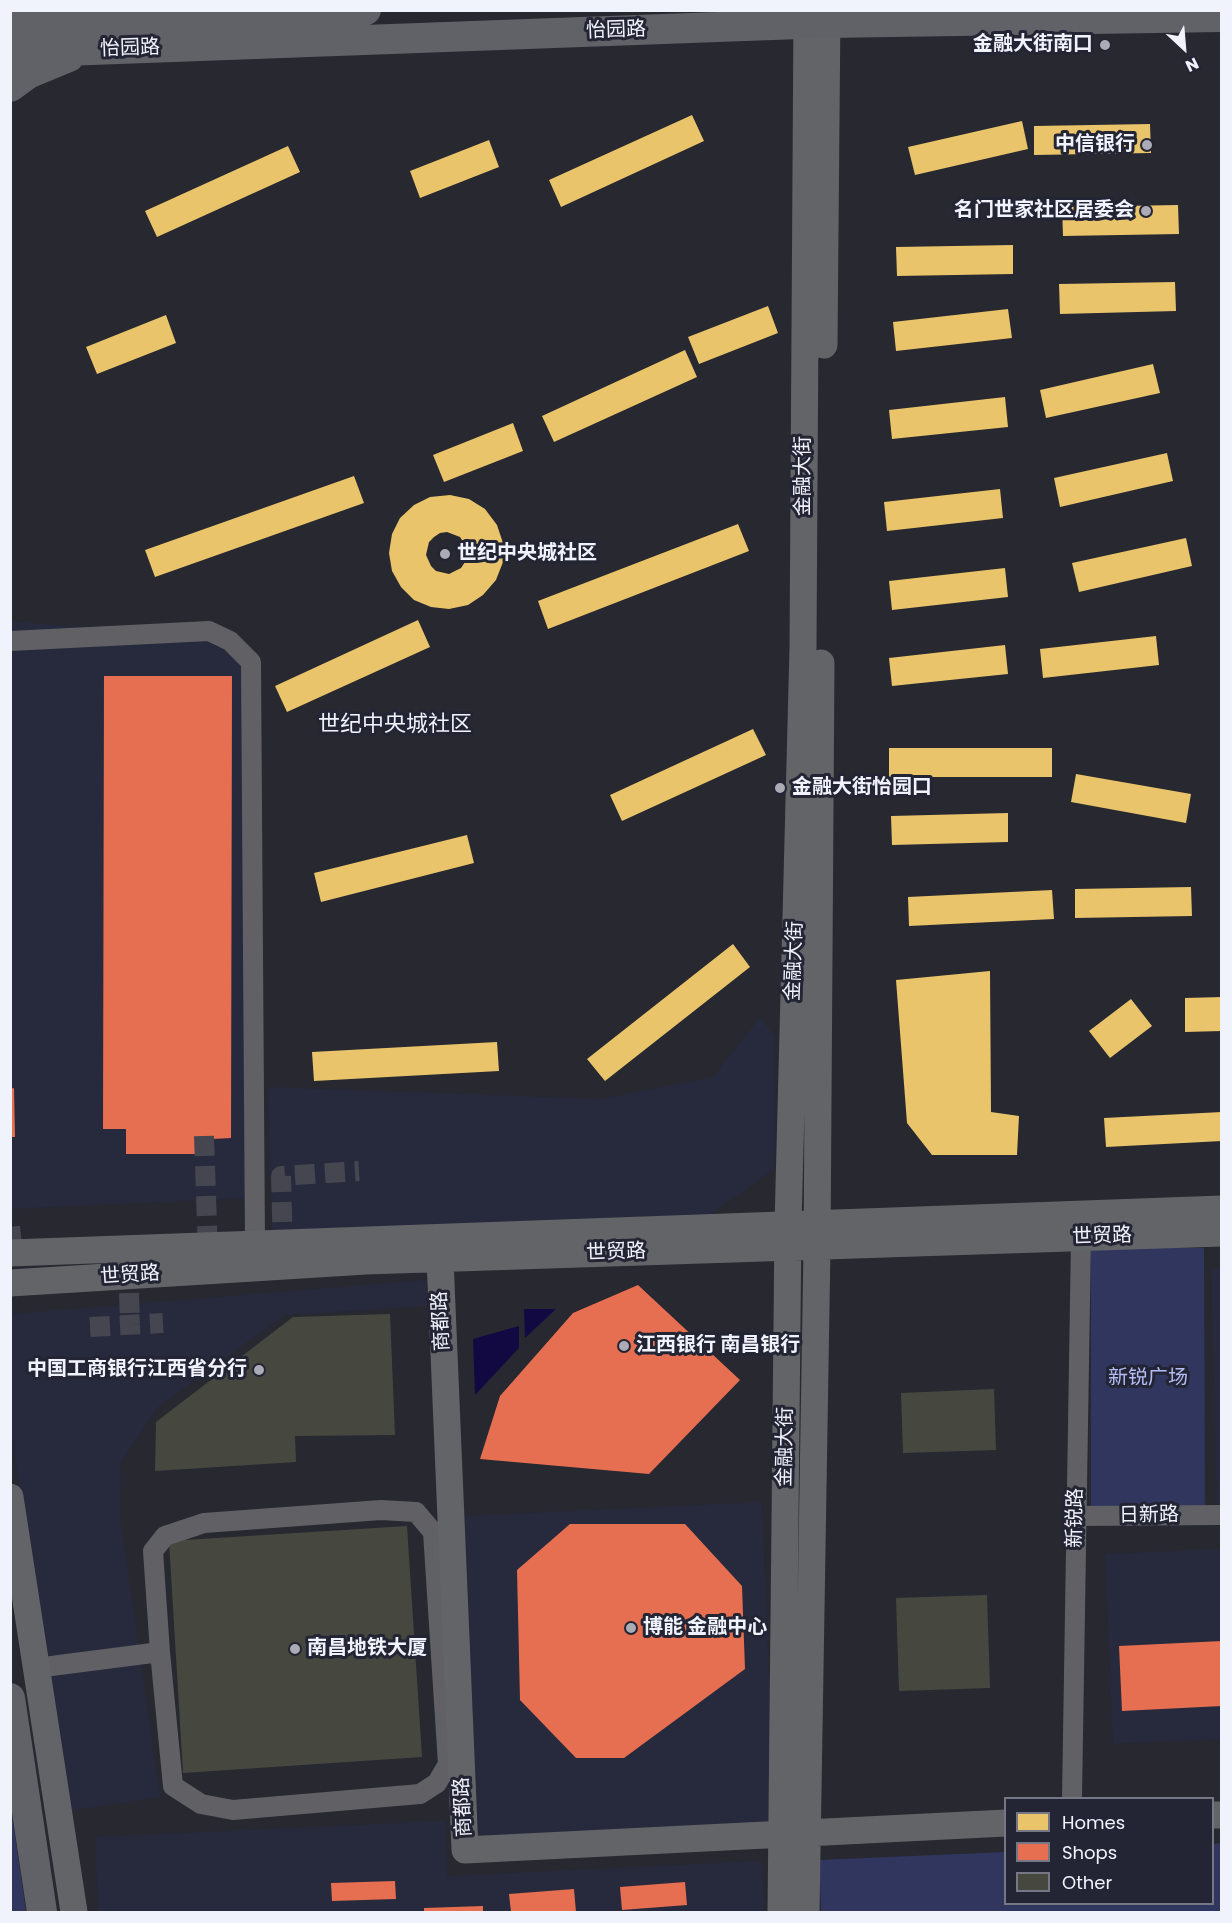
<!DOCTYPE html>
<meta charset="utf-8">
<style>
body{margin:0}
#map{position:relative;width:1232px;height:1923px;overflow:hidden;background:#272830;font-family:Poppins,sans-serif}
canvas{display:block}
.frame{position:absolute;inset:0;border:12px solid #f0f2fc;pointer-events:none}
.legend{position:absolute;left:1004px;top:1797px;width:210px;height:108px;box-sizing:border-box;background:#232534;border:2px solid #757784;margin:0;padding:8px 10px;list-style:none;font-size:18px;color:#f0f2fc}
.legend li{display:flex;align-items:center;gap:12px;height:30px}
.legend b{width:30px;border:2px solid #757784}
.north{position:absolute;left:1154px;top:18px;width:60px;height:60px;-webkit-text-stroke:4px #232534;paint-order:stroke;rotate:154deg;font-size:16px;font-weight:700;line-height:24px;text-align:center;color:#f0f2fc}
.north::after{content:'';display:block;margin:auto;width:21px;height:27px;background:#f0f2fc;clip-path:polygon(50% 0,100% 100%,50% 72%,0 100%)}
</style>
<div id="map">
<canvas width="1232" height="1923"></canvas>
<div class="frame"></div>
<ul class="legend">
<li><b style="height:16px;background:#e9c46a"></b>Homes</li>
<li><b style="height:16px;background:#e76f51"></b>Shops</li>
<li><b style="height:16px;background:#464840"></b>Other</li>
</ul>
<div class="north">N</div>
</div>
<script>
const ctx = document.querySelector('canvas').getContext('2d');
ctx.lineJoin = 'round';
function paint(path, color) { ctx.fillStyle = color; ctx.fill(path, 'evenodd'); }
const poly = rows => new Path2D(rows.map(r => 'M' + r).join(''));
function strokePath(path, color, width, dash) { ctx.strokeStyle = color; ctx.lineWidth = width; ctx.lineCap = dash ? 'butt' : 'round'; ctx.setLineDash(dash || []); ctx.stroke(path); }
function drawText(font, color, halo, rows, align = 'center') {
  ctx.font = font + ' Poppins,"Noto Sans SC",sans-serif'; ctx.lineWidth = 6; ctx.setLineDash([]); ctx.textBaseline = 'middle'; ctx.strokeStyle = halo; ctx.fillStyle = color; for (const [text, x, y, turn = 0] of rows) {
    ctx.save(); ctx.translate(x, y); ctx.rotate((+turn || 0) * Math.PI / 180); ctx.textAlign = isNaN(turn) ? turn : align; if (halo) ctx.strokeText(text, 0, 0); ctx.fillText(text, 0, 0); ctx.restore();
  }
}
paint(poly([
 [10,621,206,638,246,666,245,1198,11,1209],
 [760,1017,775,1036,774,1169,711,1214,272,1233,268,1087,602,1099,713,1077],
 [1222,1268,1221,1506,1217,1506,1211,1269],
 [426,1280,428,1306,285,1315,158,1407,120,1464,121,1524,160,1797,64,1812,11,1429,10,1314],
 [762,1502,775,1825,478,1839,465,1516],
 [1221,1549,1221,1739,1113,1744,1105,1554],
 [445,1821,447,1876,762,1861,765,1912,98,1912,95,1837]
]), '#272a3c');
paint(poly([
 [1091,1248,1204,1248,1205,1510,1091,1511],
 [10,1808,11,1808,26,1912,11,1912],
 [1221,1843,1221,1912,821,1912,819,1860,1005,1852,1006,1904,1212,1904,1213,1844]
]), '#31365e');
paint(poly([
 [524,1309,556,1309,525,1338],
 [519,1326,519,1348,475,1395,473,1339]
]), '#120943');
paint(poly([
 [692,115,704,141,561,207,549,180],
 [1022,121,1028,149,915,175,908,147],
 [1150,124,1151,153,1034,155,1034,126],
 [489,140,499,167,420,198,410,171],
 [288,146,300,172,157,237,145,211],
 [1178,205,1179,234,1063,236,1062,207],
 [1013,245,1013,274,897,276,896,247],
 [1175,282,1176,311,1060,314,1059,284],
 [768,306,778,333,699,364,688,337],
 [1008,309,1012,338,896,351,893,322],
 [166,315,176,343,97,374,86,347],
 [685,350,697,377,554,442,542,416],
 [1153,364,1160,393,1046,418,1040,390],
 [1005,397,1008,427,892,439,889,410],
 [513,423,523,451,444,482,433,455],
 [1167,453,1173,481,1060,507,1054,478],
 [354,476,364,503,155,577,145,550],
 [1000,489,1003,518,887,531,884,502],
 [450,495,469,499,485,509,497,525,503,543,503,562,496,580,483,595,468,605,449,609,431,607,414,600,401,587,392,571,389,553,392,534,400,518,414,505,430,497],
 [447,532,460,537,467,548,465,562,461,568,449,574,436,571,431,566,426,555,429,542,434,537,440,533],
 [738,524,749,551,548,629,538,601],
 [1186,538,1192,566,1079,592,1072,563],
 [1005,568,1008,597,892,610,889,581],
 [418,620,430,647,287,712,275,686],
 [1156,636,1159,665,1043,678,1040,649],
 [1005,645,1008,674,892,686,889,658],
 [753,729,766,755,622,821,610,795],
 [889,748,1052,748,1052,777,889,777],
 [1076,774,1191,794,1186,823,1071,802],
 [1008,813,1008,842,892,845,891,816],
 [467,835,474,863,321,902,314,873],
 [1191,887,1192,916,1075,918,1075,889],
 [1052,890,1054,919,909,926,908,897],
 [733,944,750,967,605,1081,587,1059],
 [990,971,991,1112,1019,1116,1017,1155,932,1155,907,1123,896,980],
 [1222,997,1222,1031,1185,1032,1185,998],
 [1131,999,1152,1026,1110,1058,1089,1031],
 [497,1042,499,1071,314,1081,312,1052],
 [1222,1112,1222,1141,1106,1147,1104,1118]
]), '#e9c46a');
paint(poly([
 [104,676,232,676,231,1138,212,1139,212,1154,126,1154,126,1129,103,1129],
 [14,1088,15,1137,10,1137,10,1089],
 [638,1285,740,1380,649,1474,480,1459,500,1396,573,1313],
 [570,1524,685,1524,742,1586,745,1669,624,1758,576,1758,520,1700,517,1570],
 [1222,1641,1222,1706,1122,1711,1119,1646],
 [395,1881,396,1899,332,1901,331,1883],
 [685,1882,687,1905,622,1910,620,1887],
 [574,1889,576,1912,511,1912,509,1894],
 [483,1906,483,1912,424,1912,424,1908]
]), '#e76f51');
paint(poly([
 [390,1314,395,1435,295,1436,296,1462,155,1471,156,1422,293,1317],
 [994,1389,996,1450,903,1453,901,1393],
 [407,1526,422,1757,183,1773,169,1541],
 [987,1595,990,1688,899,1691,896,1598]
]), '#464840');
strokePath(poly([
 [204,1136,208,1254],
 [10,1227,14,1262],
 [283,1252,281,1176,359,1171],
 [128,1263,130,1325],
 [90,1327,163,1323]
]), '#45464f', 20, [20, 10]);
strokePath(poly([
 [10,641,209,631,230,641,251,662,255,1244],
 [1077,1516,1222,1515],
 [36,1668,160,1652,173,1786,201,1804,233,1810,420,1794,437,1783,448,1764,433,1532,416,1512,381,1510,204,1523,165,1536,153,1551,160,1652],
 [1072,1798,1081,1238]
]), '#606065', 20);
strokePath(poly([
 [824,345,827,10],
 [10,1253,1222,1209],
 [440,1259,465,1850,1006,1823],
 [10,1283,366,1261,1222,1233],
 [10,1497,74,1912],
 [1212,1815,1222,1815],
 [781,1912,788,1225,803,647,807,10],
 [806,1912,817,1247,821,663]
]), '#626468', 27);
strokePath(poly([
 [10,27,94,20,366,10],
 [10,53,827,23,1222,17],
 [10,87,28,74,69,57],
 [10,1698,42,1912]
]), '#616267', 30);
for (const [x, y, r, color] of [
 [1105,45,6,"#aaabb5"],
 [1147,145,6,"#aaabb5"],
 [1146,211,6,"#aaabb5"],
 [445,554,6,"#aaabb5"],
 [780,788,6,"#aaabb5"],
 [624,1346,6,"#aaabb5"],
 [259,1370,6,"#aaabb5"],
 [631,1628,6,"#aaabb5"],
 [295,1649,6,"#aaabb5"]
]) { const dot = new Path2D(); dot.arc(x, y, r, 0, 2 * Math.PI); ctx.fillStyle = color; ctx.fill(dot); strokePath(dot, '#232534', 2); }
drawText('20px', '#f0f2fc', '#232534', [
 ["怡园路",616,31,-2],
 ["怡园路",130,49,-2],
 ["金融大街",804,476,-90],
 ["金融大街",795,961,-88],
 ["世贸路",1102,1237,-2],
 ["世贸路",616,1253,-2],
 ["世贸路",130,1276,-4],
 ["商都路",442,1321,-93],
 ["金融大街",786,1447,-89],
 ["日新路",1149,1516,-1],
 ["新锐路",1076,1518,-89],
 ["商都路",464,1807,-93]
]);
drawText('bold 20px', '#f0f2fc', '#232534', [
 ["金融大街南口",1093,45,"right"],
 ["中信银行",1135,145,"right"],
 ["名门世家社区居委会",1134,211,"right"],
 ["世纪中央城社区",457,554],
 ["金融大街怡园口",792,788],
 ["江西银行 南昌银行",636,1346],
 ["中国工商银行江西省分行",247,1370,"right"],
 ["博能 金融中心",643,1628],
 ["南昌地铁大厦",307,1649]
], 'left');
drawText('20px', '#b3bcf6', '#232534', [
 ["新锐广场",1148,1379]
]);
drawText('22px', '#f0f2fc', '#232534', [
 ["世纪中央城社区",395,725]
]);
</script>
